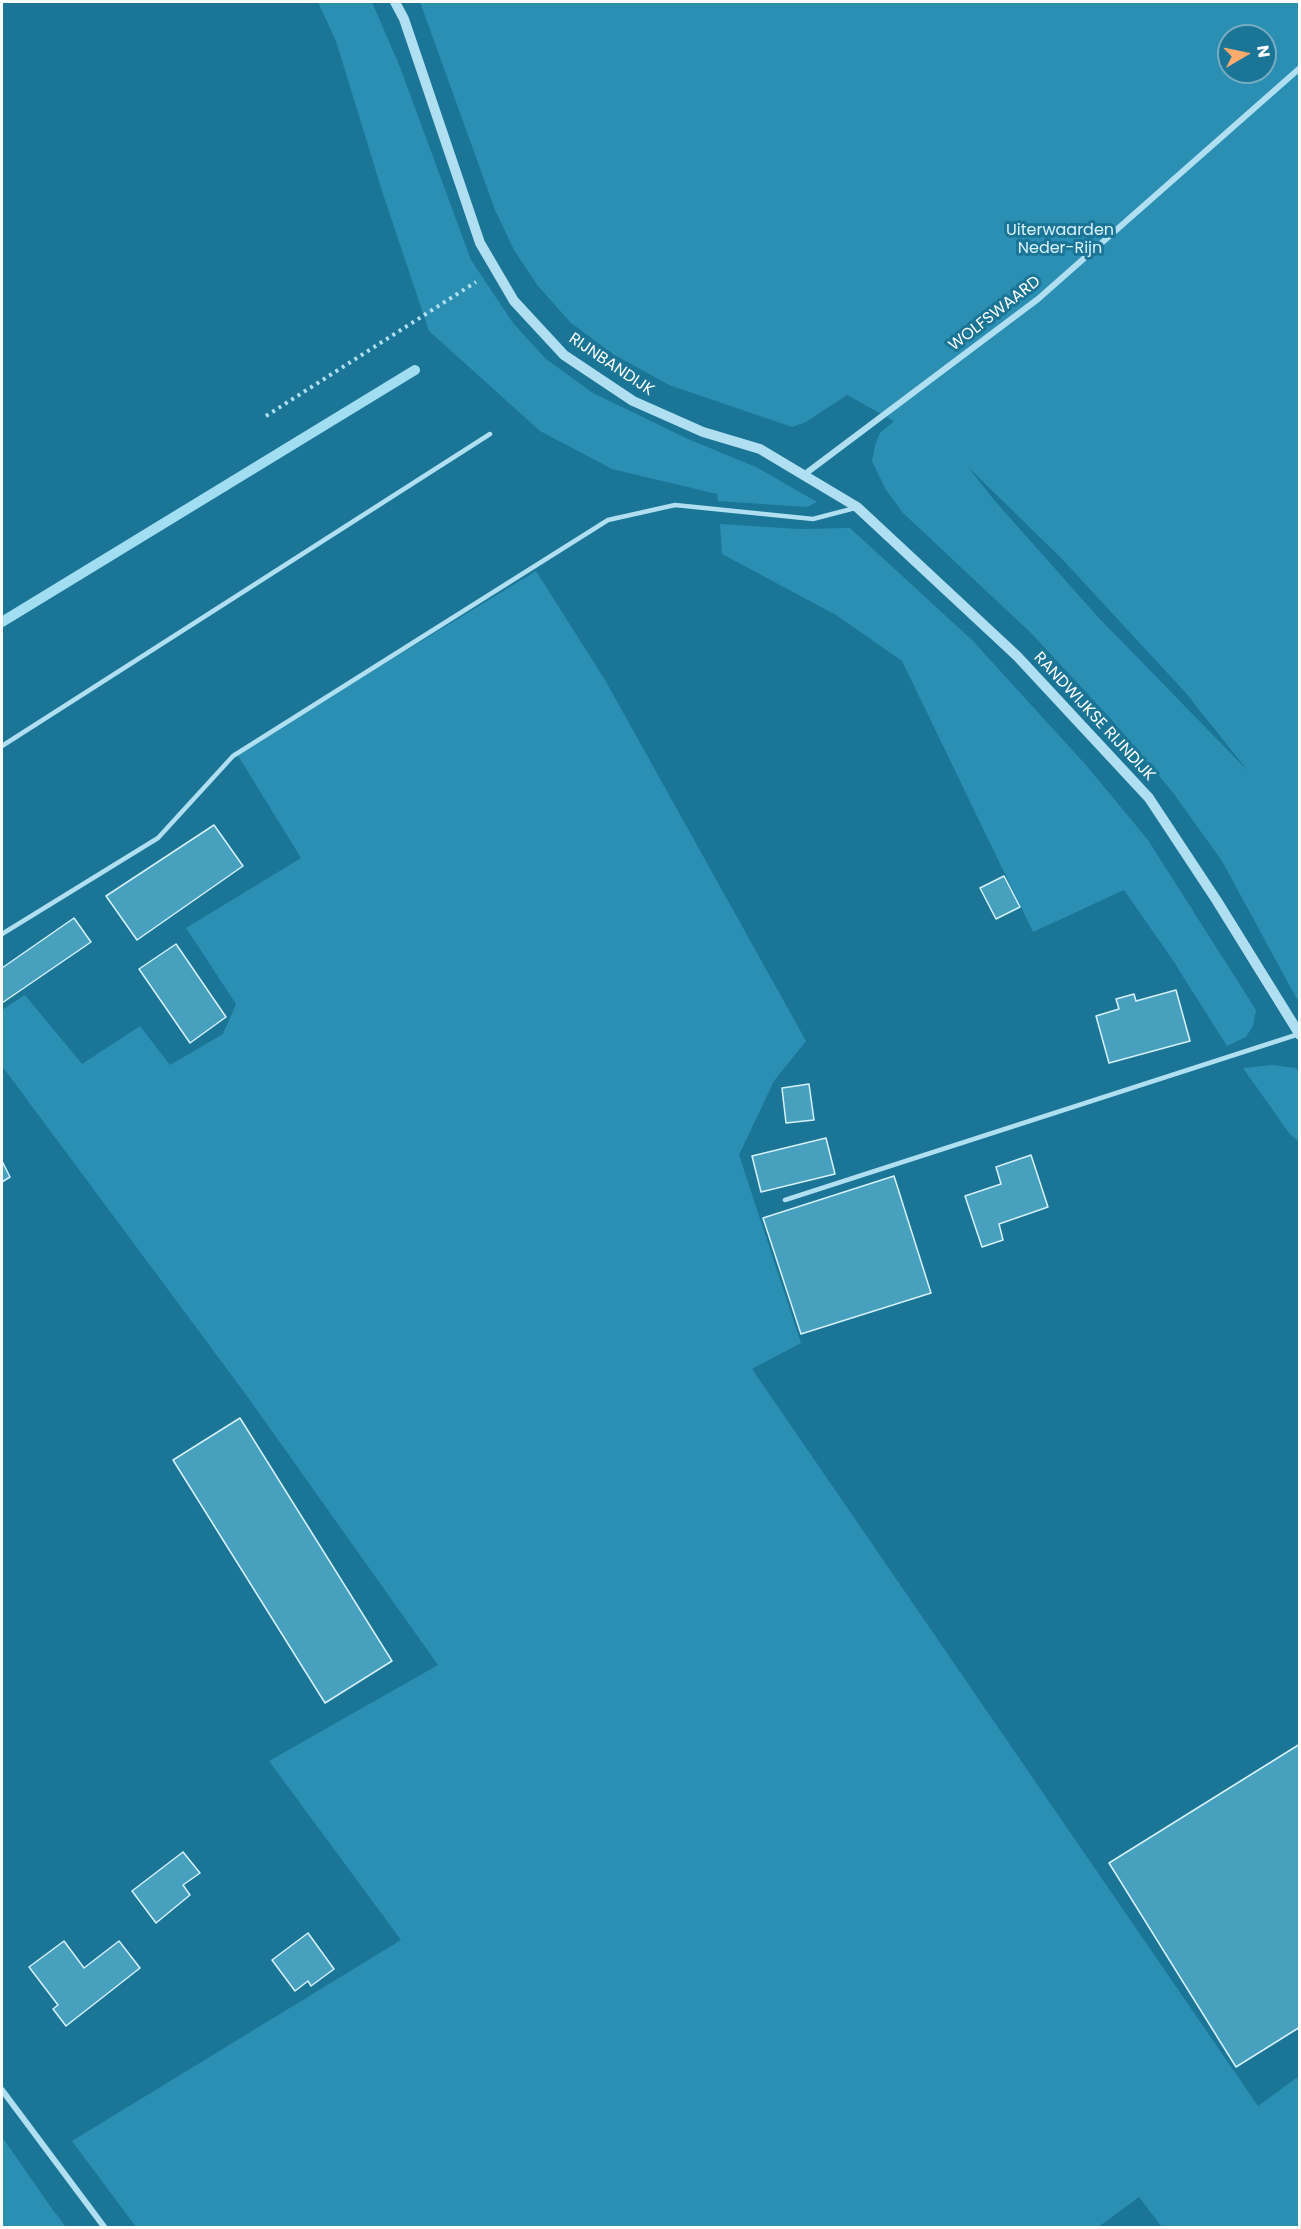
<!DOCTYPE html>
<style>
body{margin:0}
#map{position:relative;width:1301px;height:2229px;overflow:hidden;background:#1b7597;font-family:Poppins,sans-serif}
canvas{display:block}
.frame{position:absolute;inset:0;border:3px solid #fff;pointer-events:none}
.north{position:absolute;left:1217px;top:24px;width:60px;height:60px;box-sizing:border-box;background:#1b7597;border:2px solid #76acc1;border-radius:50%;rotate:81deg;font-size:16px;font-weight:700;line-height:24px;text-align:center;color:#fff}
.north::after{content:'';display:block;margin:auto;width:21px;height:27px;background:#ffac6e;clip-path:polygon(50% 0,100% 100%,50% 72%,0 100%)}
</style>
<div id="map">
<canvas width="1301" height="2229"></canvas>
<div class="frame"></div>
<div class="north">N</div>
</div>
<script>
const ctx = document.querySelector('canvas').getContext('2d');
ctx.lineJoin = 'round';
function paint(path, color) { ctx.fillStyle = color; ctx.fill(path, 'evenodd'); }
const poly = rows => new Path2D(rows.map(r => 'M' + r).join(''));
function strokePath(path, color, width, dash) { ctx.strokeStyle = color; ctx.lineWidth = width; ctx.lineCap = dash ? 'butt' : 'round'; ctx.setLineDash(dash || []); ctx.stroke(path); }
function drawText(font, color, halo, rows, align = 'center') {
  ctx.font = font + ' Poppins,sans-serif'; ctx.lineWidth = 6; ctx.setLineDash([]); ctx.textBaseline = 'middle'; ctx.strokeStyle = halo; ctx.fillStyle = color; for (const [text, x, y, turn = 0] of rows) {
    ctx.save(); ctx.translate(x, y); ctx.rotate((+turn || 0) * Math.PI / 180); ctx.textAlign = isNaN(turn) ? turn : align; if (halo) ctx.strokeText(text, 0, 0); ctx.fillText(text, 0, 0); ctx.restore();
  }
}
paint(poly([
 [318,2,372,2,400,67,471,260,513,323,546,359,593,393,688,439,756,467,817,502,807,507,718,501,717,494,612,469,540,431,429,331,382,191,336,41],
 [420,2,1299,2,1299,1003,1222,861,1171,790,1111,719,1031,633,903,513,886,490,872,461,875,445,880,433,894,421,847,395,806,422,792,427,669,385,613,354,571,323,538,286,514,250,495,210],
 [1229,36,1265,36,1265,72,1229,72],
 [967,466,1062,559,1185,692,1248,771,1097,616,995,501],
 [720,524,799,529,850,528,972,640,1085,764,1148,840,1256,1010,1253,1026,1246,1037,1227,1046,1172,959,1124,890,1033,932,902,661,836,615,722,554],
 [536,571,605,680,806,1041,774,1081,739,1155,801,1343,752,1369,1258,2106,1299,2076,1299,2227,1162,2227,1139,2197,1097,2228,136,2227,72,2141,401,1940,269,1761,438,1665,247,1396,2,1066,2,1010,25,995,82,1064,140,1026,170,1065,223,1034,236,1004,186,928,301,858,237,754],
 [1272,1065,1296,1068,1299,1072,1299,1142,1289,1133,1243,1068],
 [2,2137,53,2210,66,2227,2,2227]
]), '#2b8fb3');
strokePath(poly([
 [2,622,415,370]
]), '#a2def2', 10);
const building = poly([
 [214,825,243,866,137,940,106,896,214,825],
 [1004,876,1020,907,996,919,980,888,1004,876],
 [74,918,91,942,2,1003,2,968,74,918],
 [176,944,226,1017,190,1043,139,969,176,944],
 [1176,990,1190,1041,1109,1063,1096,1016,1119,1009,1116,999,1134,994,1136,1001,1176,990],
 [809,1084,814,1120,786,1123,782,1088,809,1084],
 [826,1138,835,1174,761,1192,752,1156,826,1138],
 [1031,1155,1048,1207,999,1224,1003,1240,982,1247,965,1196,1001,1184,996,1167,1031,1155],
 [2,1161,10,1177,2,1182,2,1161],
 [894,1176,931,1293,801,1334,763,1218,894,1176],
 [240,1418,392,1661,325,1703,173,1460,240,1418],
 [1300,1744,1300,2027,1236,2067,1109,1863,1300,1744],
 [183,1852,200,1873,183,1885,190,1895,156,1923,132,1891,183,1852],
 [308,1933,334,1969,311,1986,308,1981,295,1991,272,1960,308,1933],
 [64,1941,84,1968,119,1941,140,1968,66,2026,53,2009,58,2005,29,1967,64,1941]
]);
paint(building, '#48a0bf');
strokePath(building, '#d6f2fb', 1.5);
strokePath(poly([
 [266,416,476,282]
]), '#afdff0', 4, [3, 4.5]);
strokePath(poly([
 [2,746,490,434],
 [2,934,158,838,233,756,608,520,675,505,813,519,855,508],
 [785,1200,1299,1034]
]), '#afdff0', 4.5);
strokePath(poly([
 [805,474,1038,299,1300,68],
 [2,2090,105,2228]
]), '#afdff0', 6);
strokePath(poly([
 [395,2,404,19,480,243,514,301,564,355,633,401,703,432,760,449,857,507,1017,656,1149,798,1217,901,1300,1035]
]), '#afdff0', 10);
drawText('16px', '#daf3fb', '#1b7597', [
 ["Uiterwaarden",1060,231],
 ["Neder-Rijn",1060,249]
]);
drawText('16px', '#fff', '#1b7597', [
 ["WOLFSWAARD",995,314,-38],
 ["RIJNBANDIJK",611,365,34],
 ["RANDWIJKSE RIJNDIJK",1094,717,47]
]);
</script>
